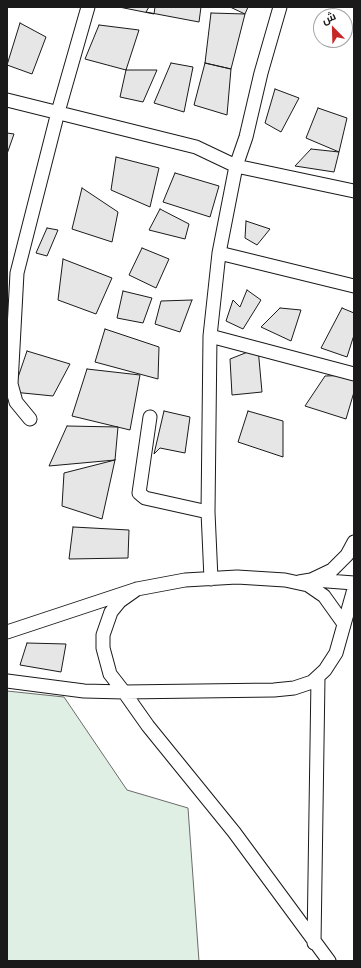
<!DOCTYPE html>
<meta charset="utf-8">
<style>
body{margin:0}
#map{position:relative;width:361px;height:968px;overflow:hidden;background:#fff;font-family:"IBM Plex Serif",Cairo,serif}
canvas{display:block}
.frame{position:absolute;inset:0;border:8px solid #1a1a1a;pointer-events:none}
.north{position:absolute;left:313px;top:8px;width:40px;height:40px;box-sizing:border-box;background:#fff;border:1px solid #a3a3a3;border-radius:50%;rotate:337deg;font-size:11px;font-weight:700;line-height:16px;text-align:center;color:#1a1a1a}
.north::after{content:'';display:block;margin:auto;width:14px;height:18px;background:#c62828;clip-path:polygon(50% 0,100% 100%,50% 72%,0 100%)}
</style>
<div id="map">
<canvas width="361" height="968"></canvas>
<div class="frame"></div>
<div class="north">ش</div>
</div>
<script>
const ctx = document.querySelector('canvas').getContext('2d');
ctx.lineJoin = 'round';
function paint(path, color) { ctx.fillStyle = color; ctx.fill(path, 'evenodd'); }
const poly = rows => new Path2D(rows.map(r => 'M' + r).join(''));
function strokePath(path, color, width, dash) { ctx.strokeStyle = color; ctx.lineWidth = width; ctx.lineCap = dash ? 'butt' : 'round'; ctx.setLineDash(dash || []); ctx.stroke(path); }
const green = poly([
 [7,691,64,697,127,790,188,808,199,961,7,961,7,691]
]);
paint(green, '#e0efe3');
strokePath(green, '#6a6a6a', 1);
const building = poly([
 [119,7,155,7,154,14,119,7],
 [149,7,201,7,199,22,146,12,149,7],
 [230,7,248,7,245,14,230,7],
 [211,13,245,14,231,69,205,63,211,13],
 [20,23,46,37,32,74,7,65,20,23],
 [99,25,139,30,126,70,85,59,99,25],
 [171,63,193,67,184,112,154,103,171,63],
 [205,63,231,69,227,115,194,105,205,63],
 [126,70,157,70,143,102,120,97,126,70],
 [275,89,299,98,281,132,265,123,275,89],
 [318,108,347,118,339,152,306,138,318,108],
 [7,133,14,134,7,154,7,133],
 [311,149,339,152,334,172,295,166,311,149],
 [116,157,159,168,150,207,111,190,116,157],
 [175,173,219,186,210,217,163,202,175,173],
 [82,188,118,212,112,242,72,229,82,188],
 [160,209,189,224,185,239,149,230,160,209],
 [246,221,270,229,257,245,245,238,246,221],
 [47,228,58,230,47,256,36,253,47,228],
 [142,248,169,259,156,288,129,275,142,248],
 [63,259,112,278,96,314,58,300,63,259],
 [247,290,261,300,243,329,226,321,233,300,240,307,247,290],
 [123,291,152,298,143,323,117,318,123,291],
 [192,300,180,332,155,324,161,301,192,300],
 [280,308,301,310,291,341,261,327,280,308],
 [342,308,354,313,354,335,347,357,321,348,342,308],
 [105,329,159,347,158,379,95,362,105,329],
 [258,348,262,392,232,395,230,359,258,348],
 [27,351,70,364,53,396,13,392,27,351],
 [87,369,140,375,130,430,72,416,87,369],
 [354,375,354,392,346,419,305,406,325,376,354,375],
 [164,411,190,417,185,453,160,448,154,454,164,411],
 [248,411,283,421,283,457,238,442,248,411],
 [67,426,118,427,115,460,49,466,67,426],
 [115,460,102,519,62,506,64,473,115,460],
 [73,527,129,530,128,558,69,559,73,527],
 [27,643,66,644,61,672,20,665,27,643]
]);
paint(building, '#e6e6e6');
strokePath(building, '#1a1a1a', 1);
const minor = poly([
 [7,100,196,147,236,166,354,191],
 [219,253,354,286],
 [210,336,219,253,236,166,246,137,261,73,280,7],
 [150,417,139,493,145,498,208,512,210,336,354,374],
 [30,419,16,402,11,384,17,273,58,112,88,7],
 [208,512,211,579],
 [314,580,354,583],
 [299,582,311,580,332,570,347,555,354,542],
 [137,589,120,601,111,612,103,635,103,648,110,674,124,692,274,690,294,688,312,682,325,670,336,653,354,589],
 [7,632,137,589,185,580,237,577,285,580,308,585,324,596,344,624],
 [7,681,84,691,124,692,148,726,234,832,329,961],
 [314,943,318,678]
]);
strokePath(minor, '#1a1a1a', 15);
strokePath(minor, '#fff', 13);
</script>
